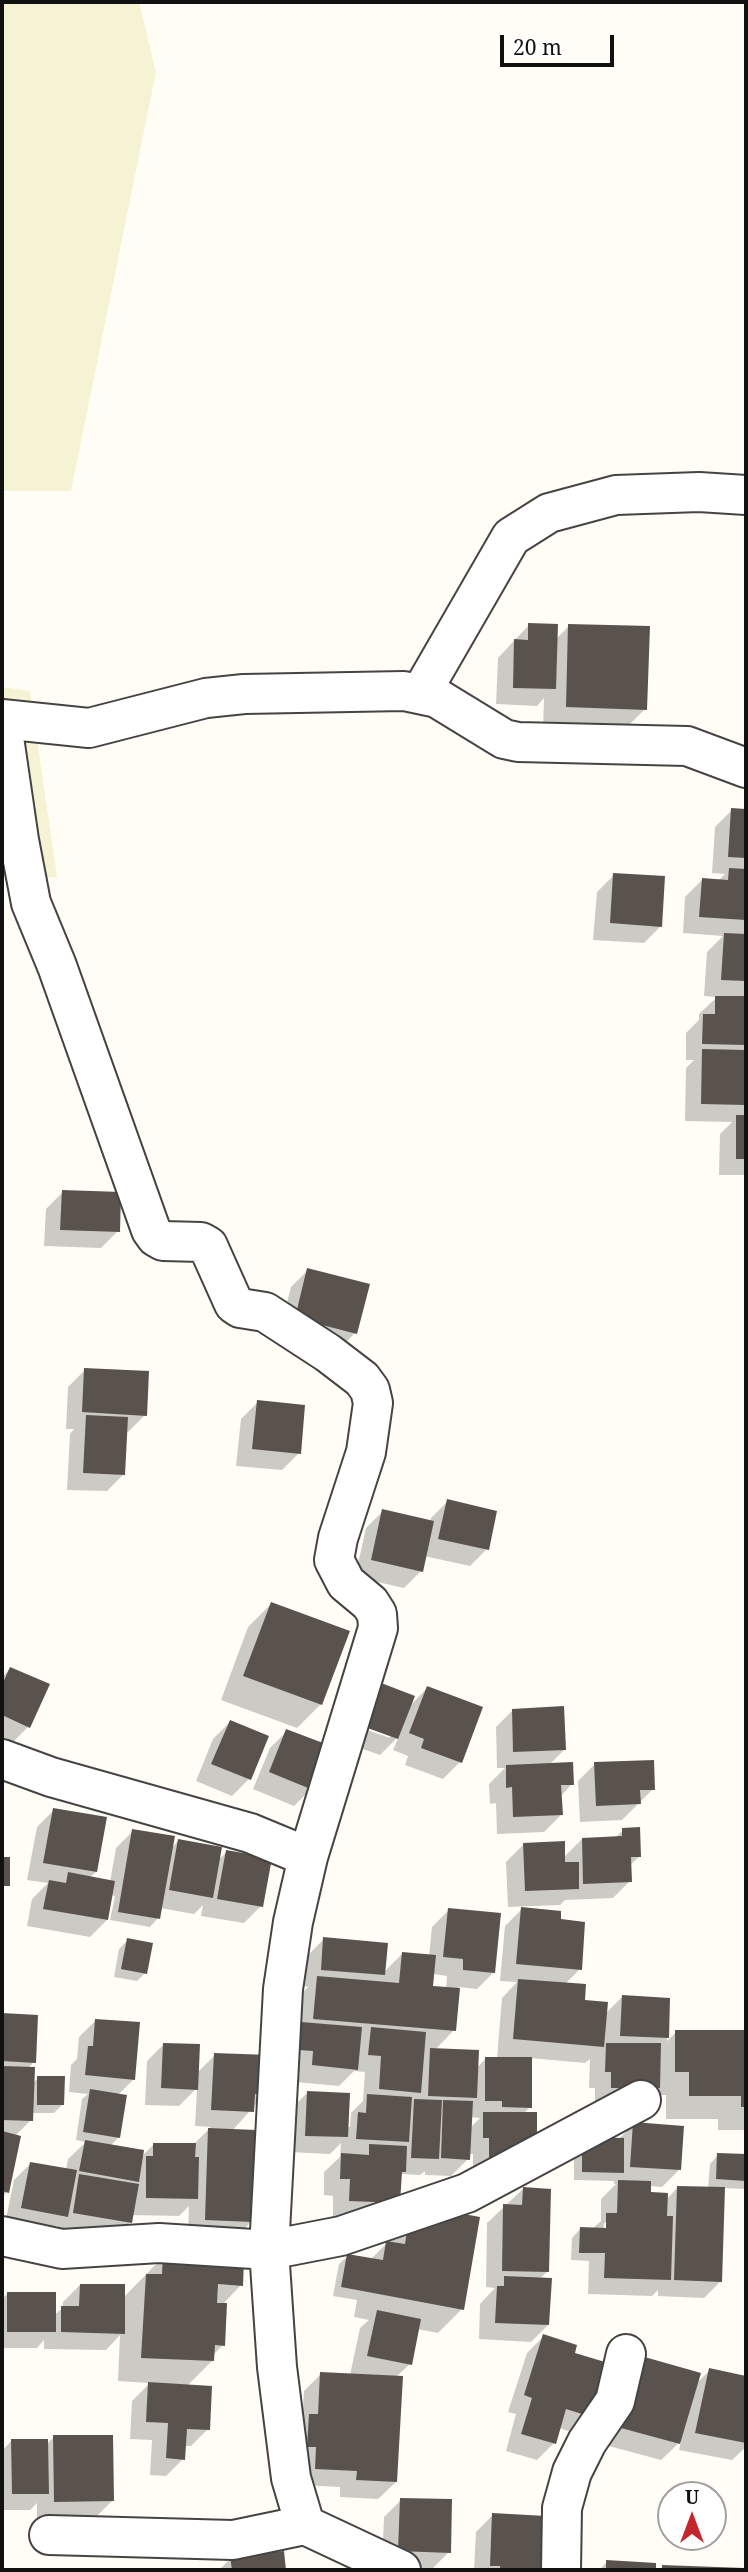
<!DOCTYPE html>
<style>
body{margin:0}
#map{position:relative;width:748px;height:2572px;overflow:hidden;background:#fffdf5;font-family:"Noto Serif",serif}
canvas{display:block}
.frame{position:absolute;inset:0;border:4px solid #111;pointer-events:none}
.north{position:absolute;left:657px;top:2481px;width:70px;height:70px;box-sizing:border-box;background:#fff;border:2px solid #a0a0a0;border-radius:50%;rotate:0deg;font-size:19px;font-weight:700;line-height:28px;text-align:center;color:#111}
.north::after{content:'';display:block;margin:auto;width:24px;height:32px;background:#c4262e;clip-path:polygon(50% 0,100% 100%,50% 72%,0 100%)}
.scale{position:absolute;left:500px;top:35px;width:114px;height:32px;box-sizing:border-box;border:4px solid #111;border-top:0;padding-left:9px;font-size:21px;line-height:24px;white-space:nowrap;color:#111;-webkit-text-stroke:5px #fff;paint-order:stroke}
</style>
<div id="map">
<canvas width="748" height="2572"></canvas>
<div class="frame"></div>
<div class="north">U</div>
<div class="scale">20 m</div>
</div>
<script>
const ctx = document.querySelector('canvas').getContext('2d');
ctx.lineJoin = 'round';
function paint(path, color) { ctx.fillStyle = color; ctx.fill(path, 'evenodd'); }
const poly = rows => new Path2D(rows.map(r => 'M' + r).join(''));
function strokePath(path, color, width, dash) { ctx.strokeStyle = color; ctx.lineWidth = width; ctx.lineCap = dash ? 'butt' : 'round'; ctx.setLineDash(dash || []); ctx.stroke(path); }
paint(poly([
 [2,2,139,2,156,72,71,491,2,491],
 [2,687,30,691,57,877,2,882]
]), '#f6f3d4');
paint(poly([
 [529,625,555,640,569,626,645,709,621,733,543,730,544,698,537,706,496,704,498,658],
 [732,810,746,811,746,1175,719,1175,720,1134,732,1122,685,1121,686,1068,694,1060,686,1060,686,1033,699,1020,699,1014,717,997,704,996,707,952,723,936,683,933,685,897,702,880,718,881,725,874,712,873,715,827],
 [614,875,661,926,644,943,593,940,597,892],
 [63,1192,118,1231,101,1248,44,1246,46,1209],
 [308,1270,355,1333,338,1350,279,1334,291,1287],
 [85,1370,145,1415,128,1432,125,1432,124,1474,107,1491,67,1490,70,1434,74,1429,66,1429,68,1387],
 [258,1402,299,1453,282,1470,236,1466,241,1419],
 [448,1501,487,1549,470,1566,424,1556,421,1571,404,1588,355,1577,366,1528,383,1511,430,1522,431,1518],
 [271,1604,321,1704,297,1728,221,1700,248,1627],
 [10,1669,47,1685,28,1727,11,1744,2,1740,2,1677],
 [427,1688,460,1762,443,1779,405,1765,408,1756,393,1750,399,1736,380,1755,343,1742,350,1724,390,1738,390,1734,409,1707],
 [513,1710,564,1750,549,1765,572,1784,560,1797,561,1815,544,1832,497,1834,496,1803,490,1804,489,1784,505,1768,497,1768,496,1727],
 [230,1722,249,1779,232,1796,196,1781,213,1739],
 [287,1731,311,1789,294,1806,253,1789,270,1748],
 [595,1764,653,1789,622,1820,580,1822,578,1781],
 [54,1810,96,1872,89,1878,110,1882,116,1848,133,1831,171,1849,178,1841,218,1860,227,1852,261,1906,244,1923,201,1916,203,1905,194,1914,160,1908,158,1918,150,1927,110,1920,115,1896,111,1895,107,1920,90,1937,27,1926,32,1899,48,1883,27,1880,37,1827],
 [623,1830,640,1856,629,1866,630,1881,613,1898,565,1900,560,1905,508,1907,506,1862,523,1845,563,1858,582,1839,615,1838],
 [522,1909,559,1921,580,1969,565,1984,583,2002,605,2014,622,1997,669,1999,667,2041,676,2032,746,2032,746,2130,718,2130,718,2119,666,2119,666,2095,651,2095,595,2104,595,2088,589,2088,590,2059,585,2063,530,2058,530,2107,524,2113,536,2138,473,2174,473,2154,469,2154,468,2159,451,2176,425,2175,425,2171,420,2175,401,2174,382,2219,333,2217,333,2196,324,2195,324,2172,340,2157,341,2143,330,2154,288,2152,290,2110,307,2093,347,2127,350,2127,351,2113,363,2101,365,2072,354,2071,339,2086,295,2082,294,2001,308,1987,304,1986,307,1956,324,1939,383,1973,402,1954,429,1956,432,1927,449,1910,494,1972,477,1989,458,1987,454,2030,435,2050,477,2068,486,2058,497,2058,502,1998,517,1982,500,1981,505,1926],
 [433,1974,447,1976,446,1989,431,1987],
 [470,2117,480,2118,470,2128],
 [128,1940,145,1973,137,1981,114,1977,119,1949],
 [2,2015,36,2016,34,2062,28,2068,33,2083,38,2078,63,2104,54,2113,31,2113,31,2120,15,2136,7,2192,2,2197],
 [96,2020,134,2079,118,2095,119,2137,110,2146,141,2157,154,2144,193,2145,211,2127,195,2126,197,2088,179,2106,145,2105,147,2061,164,2044,197,2073,215,2055,266,2093,232,2131,252,2221,235,2238,188,2237,189,2206,179,2216,131,2215,130,2222,113,2239,57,2229,57,2225,50,2233,5,2224,14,2180,31,2163,66,2170,68,2159,86,2142,76,2140,82,2099,88,2094,69,2092,71,2065,77,2059,79,2037],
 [634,2124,679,2170,662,2187,650,2186,650,2194,666,2200,677,2188,708,2189,710,2164,718,2155,746,2156,746,2189,723,2188,721,2281,704,2298,658,2296,658,2290,652,2296,588,2294,589,2261,571,2260,572,2238,580,2229,592,2229,601,2221,601,2199,616,2184,614,2184,614,2181,574,2180,574,2148,618,2140],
 [607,2220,607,2237,603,2237,604,2224],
 [523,2189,547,2272,539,2279,548,2325,531,2342,479,2339,480,2304,495,2288,486,2287,487,2223],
 [410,2220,462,2309,438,2333,417,2329,410,2364,396,2377,396,2482,378,2499,340,2497,340,2487,299,2485,304,2391,321,2374,350,2375,360,2328,369,2320,354,2317,357,2300,333,2296,339,2264,348,2256,370,2260],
 [164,2256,241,2285,222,2305,223,2345,213,2355,212,2361,187,2386,208,2429,191,2446,184,2446,183,2459,166,2476,150,2475,152,2440,130,2439,132,2401,150,2383,118,2381,120,2335,106,2350,44,2349,44,2340,37,2348,2,2348,2,2299,7,2294,54,2315,63,2308,63,2302,80,2285,123,2298],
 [544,2336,573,2354,612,2366,580,2435,559,2428,554,2443,537,2460,506,2451,516,2414,508,2412,527,2353],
 [710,2370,746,2378,746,2447,732,2460,679,2450,681,2441,661,2460,605,2445,625,2375,696,2384],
 [54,2437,112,2501,95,2518,37,2518,37,2503,30,2510,2,2510,2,2451,11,2441,46,2445],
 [401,2500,449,2552,432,2569,382,2567,384,2517],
 [493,2515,544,2517,542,2570,474,2570,476,2532],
 [282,2553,284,2570,219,2570,231,2558],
 [607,2562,654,2564,654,2570,599,2570],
 [663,2566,746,2570,659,2570]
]), '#0003');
paint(poly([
 [528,623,558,624,556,689,513,688,514,639,528,640],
 [568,624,650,626,647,710,566,707],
 [731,808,746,809,746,858,728,857],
 [729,868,746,869,746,920,699,917,702,878,728,880],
 [613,873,665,876,662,927,610,923],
 [724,933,746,934,746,981,721,980],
 [715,996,746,996,746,1045,702,1044,703,1014,715,1014],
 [702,1049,746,1050,746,1105,701,1104],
 [736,1115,746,1115,746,1159,736,1159],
 [62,1190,121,1192,120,1232,60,1230],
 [307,1268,370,1284,357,1334,295,1318],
 [84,1368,149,1371,147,1416,82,1412],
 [257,1400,305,1405,301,1454,252,1449],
 [86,1415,128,1417,125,1475,83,1473],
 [447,1499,497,1511,489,1550,438,1539],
 [382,1509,434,1521,423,1572,371,1560],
 [271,1602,350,1631,322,1705,243,1676],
 [10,1667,50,1684,30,1728,2,1715,2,1685],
 [376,1681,415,1696,398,1739,359,1725],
 [427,1686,483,1707,462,1763,421,1748,424,1739,409,1733],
 [564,1706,566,1750,513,1752,512,1709],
 [230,1720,269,1736,251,1780,211,1764],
 [286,1729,331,1746,313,1790,269,1772],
 [654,1760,655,1790,640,1790,641,1804,596,1806,594,1762],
 [573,1762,574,1785,561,1785,563,1815,513,1817,512,1787,506,1788,506,1765],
 [53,1808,107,1817,97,1872,43,1863],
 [640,1827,641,1857,631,1857,632,1882,583,1884,582,1838,622,1836,622,1828],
 [132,1829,175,1836,160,1919,118,1912],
 [178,1839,222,1847,213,1898,169,1890],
 [565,1841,565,1862,579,1862,579,1889,525,1891,523,1843],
 [226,1850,272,1858,263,1907,217,1899],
 [2,1857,10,1857,10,1886,2,1886],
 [68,1872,115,1881,108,1920,43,1909,49,1880,66,1883],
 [521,1907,561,1911,561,1919,585,1922,582,1970,516,1964],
 [448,1908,501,1913,495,1973,463,1970,463,1959,443,1957],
 [323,1937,388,1943,385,1975,321,1970],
 [127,1938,153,1943,147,1974,121,1969],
 [402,1952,436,1955,433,1986,460,1988,456,2031,313,2019,317,1976,399,1983],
 [518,1979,586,1984,585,2000,608,2002,604,2047,513,2039],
 [622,1995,670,1998,669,2038,620,2036],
 [2,2013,38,2015,36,2063,2,2061],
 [95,2019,140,2022,135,2080,85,2075,88,2046,93,2046],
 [301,2022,362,2027,358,2070,312,2065,313,2051,299,2050],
 [371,2027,426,2032,421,2093,379,2089,381,2056,368,2055],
 [675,2030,746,2030,746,2107,741,2107,741,2096,689,2096,689,2072,675,2072],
 [163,2043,200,2044,198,2090,161,2088],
 [606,2043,661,2043,660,2088,611,2088,611,2072,605,2072],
 [430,2048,479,2050,477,2098,428,2096],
 [214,2053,269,2055,267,2094,255,2094,254,2112,211,2110],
 [485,2057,532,2057,532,2108,502,2107,502,2101,485,2101],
 [2,2066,35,2067,33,2121,2,2120],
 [37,2076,65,2076,64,2105,37,2105],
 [90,2089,127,2095,120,2138,83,2132],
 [307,2091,350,2093,348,2137,305,2136],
 [367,2094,412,2097,409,2142,356,2139,358,2112,366,2113],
 [414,2099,442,2100,439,2159,411,2158],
 [443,2100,473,2101,470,2160,441,2158],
 [483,2112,537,2112,537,2139,530,2158,489,2158,489,2138,483,2138],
 [633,2122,684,2126,681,2170,630,2167],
 [208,2128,256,2130,253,2222,205,2220],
 [2,2131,21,2136,9,2193,2,2191],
 [582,2137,624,2138,624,2173,582,2172],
 [85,2140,144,2150,139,2182,79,2171],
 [153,2143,196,2143,195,2157,199,2157,198,2199,146,2198,146,2156,153,2156],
 [369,2144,407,2146,406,2172,402,2172,400,2203,349,2201,350,2179,340,2179,341,2153,369,2155],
 [717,2153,746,2154,746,2181,716,2179],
 [30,2162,77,2170,68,2217,21,2208],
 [79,2174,139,2184,132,2223,73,2213],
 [618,2180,651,2181,651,2192,668,2193,667,2216,673,2216,671,2280,604,2278,605,2253,579,2253,580,2227,606,2228,606,2213,617,2213],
 [677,2186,725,2187,722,2282,674,2280],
 [523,2187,551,2189,549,2272,502,2271,503,2204,522,2205],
 [431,2208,480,2217,464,2310,341,2287,347,2254,383,2260,386,2241,405,2244,409,2218],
 [163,2254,244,2258,243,2286,218,2284,217,2303,227,2303,225,2346,215,2345,214,2361,141,2358,146,2274,162,2274],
 [504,2276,552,2278,549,2325,495,2323,497,2286,504,2286],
 [80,2284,125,2284,125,2334,61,2332,61,2306,79,2306],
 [7,2292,56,2292,56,2332,7,2332],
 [377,2310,421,2319,412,2365,367,2356],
 [543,2334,577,2345,575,2353,615,2365,598,2419,566,2409,556,2444,521,2434,532,2398,524,2395],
 [641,2356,701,2373,680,2444,621,2428],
 [709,2368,746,2376,746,2443,695,2433],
 [320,2372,403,2376,397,2482,356,2480,357,2471,315,2469,316,2447,307,2447,309,2414,318,2414],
 [148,2382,212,2386,210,2430,187,2429,185,2460,166,2458,168,2423,146,2422],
 [53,2435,113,2435,114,2501,54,2502],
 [11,2439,48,2439,49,2494,12,2494],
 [400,2498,452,2499,451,2553,398,2551],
 [492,2513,546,2516,544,2570,500,2570,500,2566,490,2566],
 [284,2551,286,2570,232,2570,230,2556],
 [606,2560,656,2563,656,2570,606,2570],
 [662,2565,744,2568,744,2570,662,2570]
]), '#5a524d');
const minor = poly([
 [421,693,511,537,549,513,616,495,699,492,746,495],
 [2,719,89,728,206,698,244,694,404,691,437,698,504,739,518,742,687,746,746,768],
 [2,724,19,840,31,903,57,966,151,1230,156,1237,163,1241,201,1242,208,1246,234,1304,240,1308,265,1312,328,1353,362,1379,370,1390,373,1403,366,1452,338,1538,334,1560,346,1583,370,1603,377,1614,378,1628,308,1857,293,1922,283,1989,269,2250,277,2367,291,2478,305,2525,401,2570],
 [2,1759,51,1777,250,1833,308,1857],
 [2,2236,62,2249,159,2243,269,2250,341,2236,467,2193,641,2100],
 [49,2535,233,2540,305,2525],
 [561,2570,562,2508,572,2472,587,2442,615,2401,626,2354]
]);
strokePath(minor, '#444', 42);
strokePath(minor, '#fff', 38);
</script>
